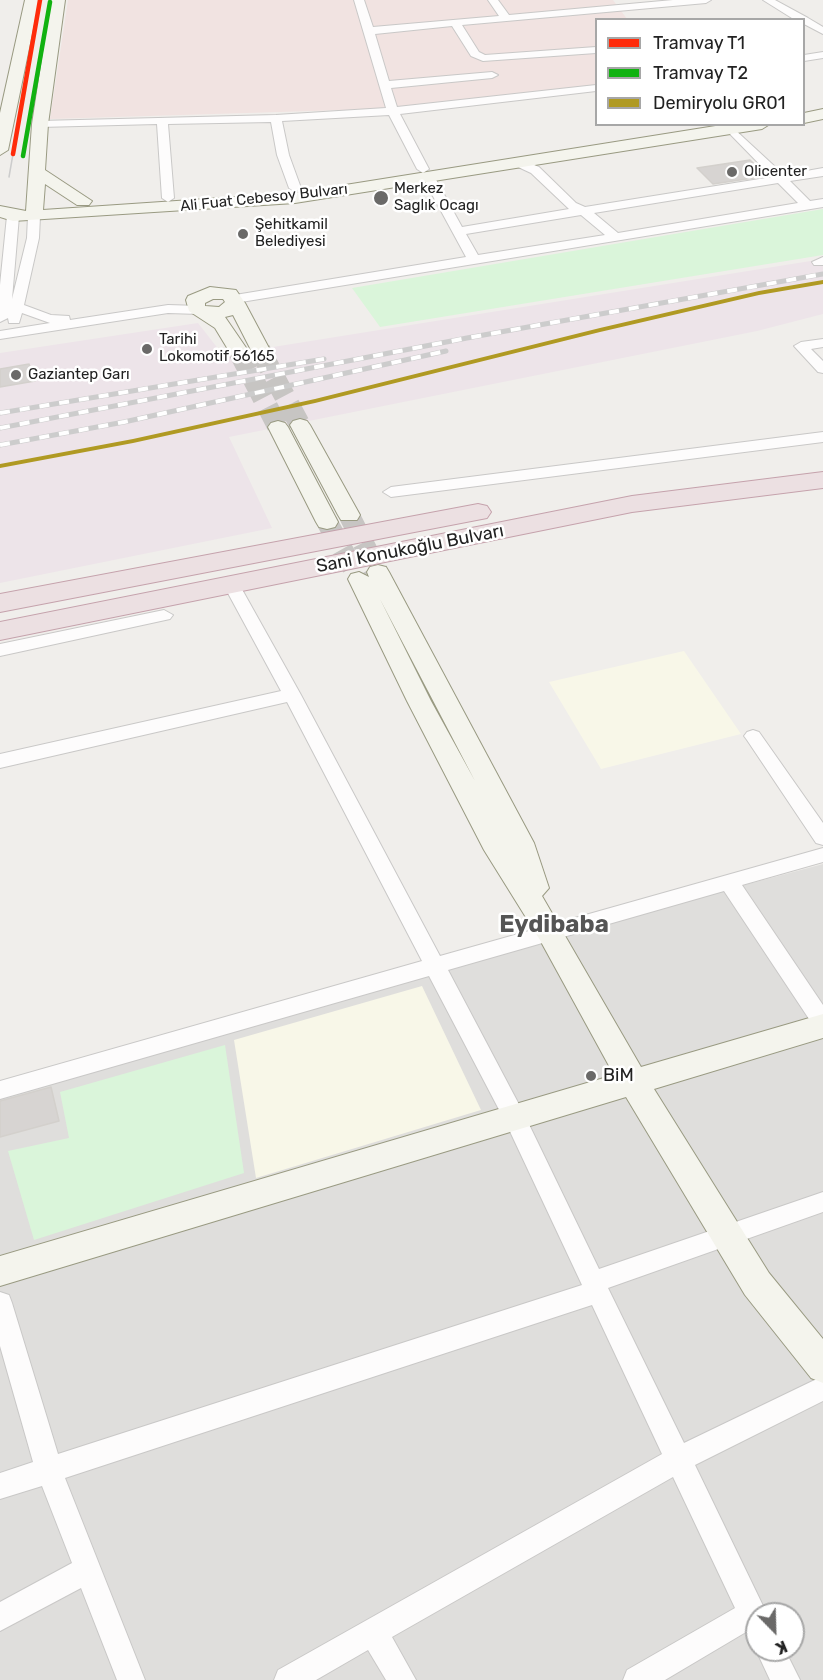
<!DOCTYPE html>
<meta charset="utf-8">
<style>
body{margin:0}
#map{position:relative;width:823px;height:1680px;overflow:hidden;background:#f0eeeb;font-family:Rubik,sans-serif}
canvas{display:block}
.legend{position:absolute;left:595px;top:18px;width:210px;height:108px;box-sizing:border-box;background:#fff;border:2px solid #a7a7a7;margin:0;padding:8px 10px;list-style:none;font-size:18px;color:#222}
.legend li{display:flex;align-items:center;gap:12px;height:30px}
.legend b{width:30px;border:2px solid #a7a7a7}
.north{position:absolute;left:745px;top:1602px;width:60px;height:60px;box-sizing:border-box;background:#fff;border:2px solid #a7a7a7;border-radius:50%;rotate:157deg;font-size:16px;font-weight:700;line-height:24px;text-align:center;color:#222}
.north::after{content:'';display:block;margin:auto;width:21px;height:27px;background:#6a6968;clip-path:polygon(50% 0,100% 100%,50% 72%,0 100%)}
</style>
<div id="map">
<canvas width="823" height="1680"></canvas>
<ul class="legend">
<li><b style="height:8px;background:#ff2b0a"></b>Tramvay T1</li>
<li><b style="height:8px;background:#11b211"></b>Tramvay T2</li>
<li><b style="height:8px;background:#b09a23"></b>Demiryolu GR01</li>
</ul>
<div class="north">K</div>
</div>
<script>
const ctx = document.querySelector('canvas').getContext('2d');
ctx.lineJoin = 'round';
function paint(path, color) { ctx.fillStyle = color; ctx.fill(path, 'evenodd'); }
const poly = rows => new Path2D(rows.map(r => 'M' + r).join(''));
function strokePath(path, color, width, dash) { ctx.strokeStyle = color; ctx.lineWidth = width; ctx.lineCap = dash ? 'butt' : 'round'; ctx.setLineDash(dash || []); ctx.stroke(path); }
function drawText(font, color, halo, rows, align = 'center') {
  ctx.font = font + ' Rubik,sans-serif'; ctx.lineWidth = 5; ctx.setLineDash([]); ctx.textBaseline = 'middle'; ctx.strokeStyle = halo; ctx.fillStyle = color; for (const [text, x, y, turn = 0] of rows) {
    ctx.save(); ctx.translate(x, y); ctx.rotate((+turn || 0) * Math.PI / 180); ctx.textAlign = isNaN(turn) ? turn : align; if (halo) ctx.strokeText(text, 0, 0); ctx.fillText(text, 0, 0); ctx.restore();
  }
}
paint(poly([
 [823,864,823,1680,0,1680,0,1085],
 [757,1614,793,1614,793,1650,757,1650]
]), '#dfdedc');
paint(poly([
 [68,0,613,0,627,19,596,20,596,85,378,109,50,119]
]), '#f1e3e1');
paint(poly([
 [823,259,823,314,757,331,229,437,272,528,0,583,0,353,198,323,223,355]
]), '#ede4e9');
paint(poly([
 [684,651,741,734,601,769,549,682],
 [422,986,481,1110,256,1178,234,1040]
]), '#f8f7e8');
paint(poly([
 [823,209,823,255,380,327,352,288],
 [225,1045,244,1173,34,1240,8,1151,69,1138,60,1092]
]), '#daf5da');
const building = poly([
 [750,160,767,176,713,184,697,168,750,160],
 [29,364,35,381,0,387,0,369,29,364],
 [51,1087,59,1121,0,1137,0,1101,51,1087]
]);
paint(building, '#d7d4d2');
strokePath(building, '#d3d0cc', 1.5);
strokePath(poly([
 [260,350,300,425],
 [239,352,278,427],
 [349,515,378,572],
 [327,522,359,579]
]), '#c7c5c3', 21, [21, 10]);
const street = poly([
 [354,0,364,0,373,27,499,16,488,0,498,0,509,15,673,0,711,0,706,3,462,25,479,52,485,55,596,47,596,53,483,61,471,56,452,26,375,34,389,81,492,72,498,75,492,78,391,88,397,107,596,85,596,91,400,114,429,169,423,173,417,169,389,115,282,121,289,155,301,188,295,192,289,188,277,155,271,122,168,124,174,198,168,202,162,198,157,124,40,127,34,124,40,121,276,115,386,108,354,0],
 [763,0,775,0,808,18,823,27,823,34,804,24,804,20,795,20,763,0],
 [823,52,823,58,804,61,804,55,823,52],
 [732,127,784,175,823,168,823,176,790,181,810,201,823,199,823,207,235,303,228,299,235,295,466,257,422,176,428,172,434,176,462,227,569,209,531,173,516,166,516,160,520,159,539,167,576,203,585,207,772,177,728,132,728,128,732,127],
 [778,183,798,203,618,233,594,213,778,183],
 [581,215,605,235,478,255,466,234,581,215],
 [13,212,19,216,12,299,27,238,28,216,34,212,40,216,39,238,24,305,51,315,69,316,70,320,168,305,199,306,206,310,199,314,168,313,0,339,0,331,50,323,22,313,19,323,9,323,8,318,0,322,0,285,7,216,13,212],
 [823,257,823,265,814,265,812,262,823,257],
 [823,339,823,347,811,349,823,361,823,373,818,372,794,346,801,342,823,339],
 [823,432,823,442,391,497,383,492,391,487,823,432],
 [231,579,239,584,301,695,440,956,823,848,823,862,742,885,823,1005,823,1031,815,1028,724,891,448,970,523,1112,599,1269,823,1192,823,1212,608,1288,684,1443,823,1376,823,1401,695,1465,767,1614,757,1614,757,1638,746,1632,665,1680,623,1680,627,1670,735,1608,673,1477,392,1637,416,1680,386,1680,368,1650,316,1680,274,1680,278,1670,662,1454,592,1305,65,1478,145,1680,117,1680,81,1588,0,1631,0,1602,72,1563,42,1486,0,1499,0,1473,33,1462,0,1346,0,1292,9,1295,12,1303,58,1454,582,1285,506,1123,429,976,0,1099,0,1081,422,961,287,702,0,768,0,754,281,691,223,584,231,579],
 [164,610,173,615,170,619,0,656,0,644,164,610],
 [753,730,759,732,823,823,823,845,816,843,747,740,744,736,747,732,753,730],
 [757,1647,757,1650,785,1650,800,1680,770,1680,756,1650,757,1647]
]);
const secondary = poly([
 [25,0,39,0,8,150,0,155,0,113,25,0],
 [51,0,65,0,48,124,45,170,92,201,89,205,77,205,45,184,43,210,295,193,728,124,770,124,762,129,295,203,13,221,0,217,0,206,26,211,32,124,51,0],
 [823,109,823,119,804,123,804,113,823,109],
 [210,287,236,290,245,303,270,350,267,354,253,354,233,315,225,317,249,352,239,358,232,356,215,328,189,311,186,300,188,296,210,287],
 [213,299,223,299,225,302,219,307,205,306,205,303,213,299],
 [300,419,307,421,310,425,360,515,357,520,341,520,338,515,290,425,293,421,300,419],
 [278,421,285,423,288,427,338,522,335,527,327,529,319,527,316,522,268,427,271,423,278,421],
 [378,565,386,567,389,572,534,843,549,888,542,896,641,1067,823,1014,823,1038,654,1089,769,1273,823,1339,823,1383,811,1378,745,1295,626,1097,0,1286,0,1256,614,1075,540,940,484,850,407,701,348,579,351,574,359,572,369,577,367,572,370,567,378,565],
 [380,599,475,781,431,701,380,599]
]);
const highway = poly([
 [823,472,823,488,632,512,0,640,0,622,632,496,823,472],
 [478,504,487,506,491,512,487,518,0,612,0,594,478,504]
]);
strokePath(street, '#c9c8c7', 2);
strokePath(secondary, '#999a82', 2);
strokePath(highway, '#c5a2ac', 2);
paint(street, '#fdfcfc');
paint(secondary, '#f4f4ed');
paint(highway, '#ece0e2');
strokePath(poly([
 [9,177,13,154]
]), '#ccc', 1.5);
const rail = poly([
 [0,413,324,359],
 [0,428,467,338,823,274],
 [0,445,124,422,446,351]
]);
strokePath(rail, '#ccc', 5);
strokePath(rail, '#fff', 4, [10]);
paint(poly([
 [823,280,823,284,759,295,600,332,315,403,133,443,0,468,0,464,133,439,315,399,600,328,759,291,823,280]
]), '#b09a23');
strokePath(poly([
 [13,154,40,0]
]), '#ff2b0a', 4.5);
strokePath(poly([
 [23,156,50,2]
]), '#11b211', 4.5);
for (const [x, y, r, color] of [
 [732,172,6,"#6a6968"],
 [381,198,8,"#6a6968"],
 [243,234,6,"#6a6968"],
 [147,349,6,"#6a6968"],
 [16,375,6,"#6a6968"],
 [591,1076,6,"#6a6968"]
]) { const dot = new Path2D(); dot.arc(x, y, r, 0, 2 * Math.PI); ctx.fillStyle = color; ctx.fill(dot); strokePath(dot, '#fff', 2); }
drawText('15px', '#222', '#fff', [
 ["Olicenter",744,172],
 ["Merkez",394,189],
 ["Saglık Ocagı",394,206],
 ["Şehitkamil",255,225],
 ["Belediyesi",255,242],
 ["Tarihi",159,340],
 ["Lokomotif 56165",159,357],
 ["Gaziantep Garı",28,375]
], 'left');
drawText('15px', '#222', '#fff', [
 ["Ali Fuat Cebesoy Bulvarı",264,198,-6]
]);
drawText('18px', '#222', '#fff', [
 ["Sani Konukoğlu Bulvarı",410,549,-11]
]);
drawText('18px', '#222', '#fff', [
 ["BiM",603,1076]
], 'left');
drawText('bold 24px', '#555', '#fff', [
 ["Eydibaba",554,925]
]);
</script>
